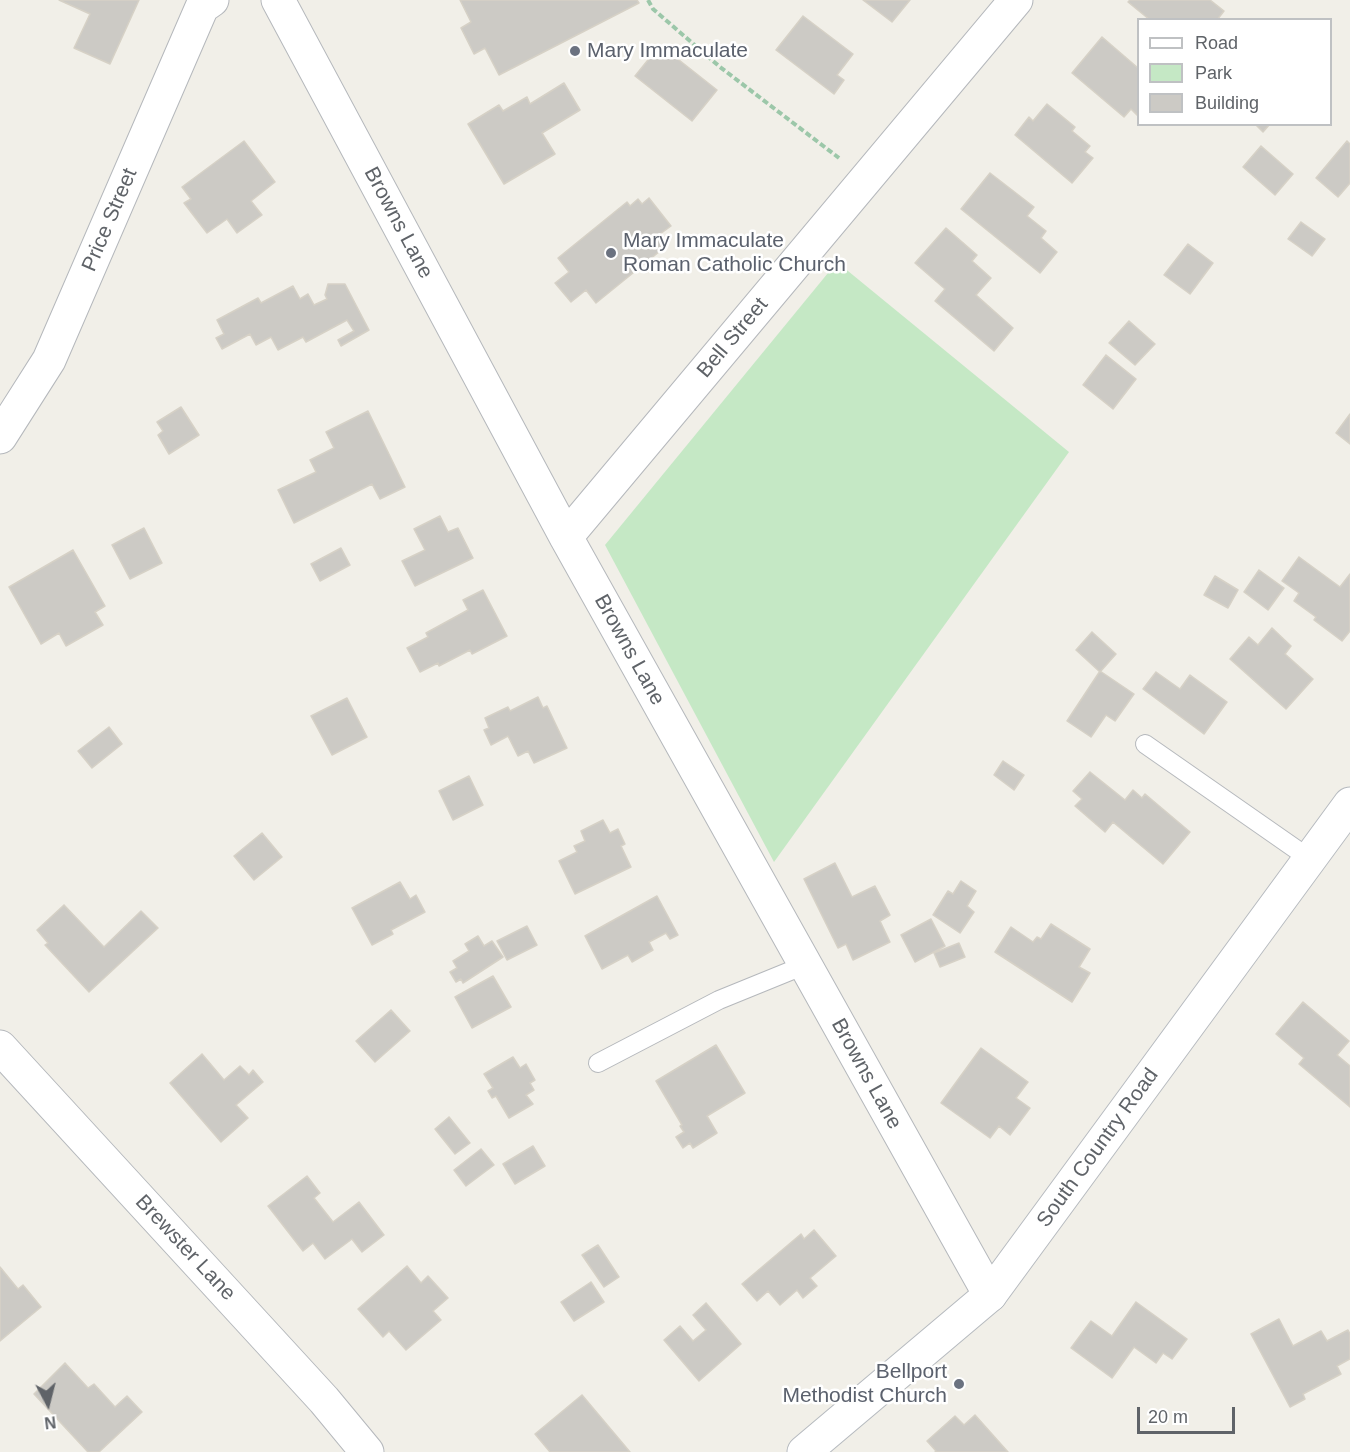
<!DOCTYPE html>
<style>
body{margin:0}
#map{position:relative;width:1350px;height:1452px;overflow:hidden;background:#f1efe8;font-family:Arial,sans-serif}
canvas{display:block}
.legend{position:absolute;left:1137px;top:18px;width:195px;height:108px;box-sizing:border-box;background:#fff;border:2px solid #bfc1c3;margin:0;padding:8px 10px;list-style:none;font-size:18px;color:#5f6368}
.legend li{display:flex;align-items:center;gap:12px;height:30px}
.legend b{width:30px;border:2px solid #bfc1c3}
.north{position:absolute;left:18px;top:1374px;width:60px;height:60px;-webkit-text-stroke:4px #fff;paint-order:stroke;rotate:173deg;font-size:16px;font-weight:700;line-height:24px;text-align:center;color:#5f6368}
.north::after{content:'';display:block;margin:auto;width:21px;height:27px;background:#5f6368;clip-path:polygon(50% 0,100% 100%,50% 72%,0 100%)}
.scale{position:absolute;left:1137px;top:1407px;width:98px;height:27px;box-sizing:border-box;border:3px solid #5f6368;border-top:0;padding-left:8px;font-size:18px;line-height:21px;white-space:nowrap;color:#5f6368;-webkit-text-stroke:4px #fff;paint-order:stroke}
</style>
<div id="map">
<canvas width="1350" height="1452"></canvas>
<ul class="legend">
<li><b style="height:8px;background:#fff"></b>Road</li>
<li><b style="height:16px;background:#c5e8c5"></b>Park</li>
<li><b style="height:16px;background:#cccac5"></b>Building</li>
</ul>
<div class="north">N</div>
<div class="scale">20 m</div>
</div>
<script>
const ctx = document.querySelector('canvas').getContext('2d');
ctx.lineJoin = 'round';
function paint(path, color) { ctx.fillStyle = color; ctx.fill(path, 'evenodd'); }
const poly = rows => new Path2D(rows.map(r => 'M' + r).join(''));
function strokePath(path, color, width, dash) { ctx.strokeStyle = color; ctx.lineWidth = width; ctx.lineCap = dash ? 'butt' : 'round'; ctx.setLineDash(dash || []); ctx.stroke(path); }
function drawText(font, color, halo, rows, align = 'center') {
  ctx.font = font + ' Arial,sans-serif'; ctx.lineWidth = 5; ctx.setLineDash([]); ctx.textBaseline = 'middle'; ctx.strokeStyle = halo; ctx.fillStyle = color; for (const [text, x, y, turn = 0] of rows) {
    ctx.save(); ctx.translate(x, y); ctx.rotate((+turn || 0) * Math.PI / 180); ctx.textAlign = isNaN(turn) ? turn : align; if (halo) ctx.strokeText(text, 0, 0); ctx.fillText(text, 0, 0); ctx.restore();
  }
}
paint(poly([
 [837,262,1069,452,774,862,605,545]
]), '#c5e8c5');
const building = poly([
 [59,0,139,0,110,64,74,48,90,14,59,0],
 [460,0,637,0,639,3,499,75,485,48,474,54,461,28,471,22,460,0],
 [863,0,910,0,892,22,863,0],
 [1130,0,1210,0,1224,11,1217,20,1150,20,1128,2,1130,0],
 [803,16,853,54,837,75,844,80,834,94,776,50,803,16],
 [1102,37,1138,68,1138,116,1131,109,1124,117,1072,73,1102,37],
 [660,45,717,90,692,121,635,76,660,45],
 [564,83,580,110,542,133,555,154,504,184,468,124,499,105,503,111,527,97,530,104,564,83],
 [1047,104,1075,127,1072,131,1090,146,1085,152,1093,158,1072,183,1015,135,1029,117,1033,121,1047,104],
 [1255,124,1270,124,1263,132,1255,124],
 [244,141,275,182,251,201,262,215,237,233,227,219,207,233,184,203,191,199,182,187,244,141],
 [1347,141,1350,144,1350,183,1338,197,1316,178,1347,141],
 [1261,146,1293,174,1275,195,1243,167,1261,146],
 [990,173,1034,207,1027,216,1046,231,1041,238,1057,252,1040,273,961,209,990,173],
 [649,198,671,226,656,237,665,247,596,303,586,290,571,302,555,283,569,272,558,258,627,202,630,206,638,199,642,204,649,198],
 [1301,222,1325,239,1312,256,1288,239,1301,222],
 [946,228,977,255,972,261,991,278,976,295,1013,328,994,351,935,301,945,289,915,263,946,228],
 [1188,244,1213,263,1190,294,1164,275,1188,244],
 [328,284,345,284,369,330,341,346,338,340,354,331,347,320,306,342,303,337,278,350,271,337,256,345,250,334,222,349,216,338,224,334,217,320,258,298,261,303,293,286,300,299,308,294,314,305,327,299,325,295,328,284],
 [1129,321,1155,344,1135,365,1109,343,1129,321],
 [1106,355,1136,379,1113,409,1083,385,1106,355],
 [181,407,199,435,169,454,158,435,163,431,157,422,181,407],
 [368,411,405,487,380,499,372,484,294,523,278,490,316,472,310,460,334,448,326,432,368,411],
 [1350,414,1350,444,1336,433,1350,414],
 [440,516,448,532,458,528,473,558,415,586,402,561,425,550,414,529,440,516],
 [144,528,162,563,130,579,112,545,144,528],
 [341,548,350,565,320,581,311,564,341,548],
 [73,550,105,606,95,612,103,625,66,646,59,633,41,644,9,587,73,550],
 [1299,557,1340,587,1350,574,1350,631,1342,641,1314,620,1316,617,1294,601,1299,593,1282,581,1299,557],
 [1259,570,1284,588,1268,610,1244,592,1259,570],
 [1215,576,1238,590,1228,608,1204,595,1215,576],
 [483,590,507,636,472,654,470,650,439,666,438,663,420,672,407,648,428,637,426,633,468,610,463,600,483,590],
 [1272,628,1291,646,1285,654,1313,679,1286,709,1230,659,1249,637,1258,645,1272,628],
 [1092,632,1116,654,1100,672,1076,650,1092,632],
 [1100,671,1134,694,1115,721,1106,715,1091,737,1067,721,1100,671],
 [1156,672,1180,689,1190,675,1227,702,1204,734,1143,689,1156,672],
 [538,697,543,708,547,706,567,748,534,763,528,751,518,756,508,736,491,745,484,730,489,728,485,718,508,707,510,711,538,697],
 [347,698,367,737,332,755,311,716,347,698],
 [109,727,122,744,92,768,78,751,109,727],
 [1003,761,1024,775,1014,790,994,775,1003,761],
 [1090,772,1125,800,1133,790,1142,798,1145,794,1190,832,1163,864,1113,822,1105,832,1075,806,1082,799,1073,791,1090,772],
 [469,776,483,805,453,820,439,791,469,776],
 [603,820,610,833,618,829,625,844,621,846,631,867,575,894,559,861,577,852,574,846,585,841,581,831,603,820],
 [262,833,282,857,254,880,234,856,262,833],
 [835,863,852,897,875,886,890,915,880,921,890,942,853,960,846,944,838,948,804,879,835,863],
 [961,881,976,891,967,906,974,912,960,933,933,915,948,891,953,894,961,881],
 [400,882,410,899,416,895,425,912,391,930,393,934,372,945,352,908,400,882],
 [657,896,678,935,670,939,666,933,649,942,653,950,632,962,628,955,602,969,585,936,657,896],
 [64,905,104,947,141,911,158,928,89,992,45,945,48,943,37,930,64,905],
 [931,919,945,946,915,962,901,935,931,919],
 [1051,924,1090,949,1079,967,1090,973,1072,1002,995,952,1011,927,1033,942,1037,937,1041,939,1051,924],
 [527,926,537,945,507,960,497,941,527,926],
 [478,936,484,946,492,941,503,957,463,983,461,979,456,982,450,972,457,968,453,961,469,951,465,944,478,936],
 [959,943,965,957,940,967,934,953,959,943],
 [493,976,511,1007,472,1028,455,997,493,976],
 [1303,1002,1349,1041,1337,1055,1350,1066,1350,1107,1299,1064,1304,1058,1276,1034,1303,1002],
 [391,1010,410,1031,375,1062,356,1041,391,1010],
 [716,1045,745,1093,707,1116,717,1133,693,1148,690,1143,683,1148,676,1137,684,1132,680,1126,682,1125,656,1081,716,1045],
 [981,1048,1028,1082,1016,1098,1030,1108,1010,1135,999,1126,990,1138,941,1103,981,1048],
 [202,1054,224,1080,240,1066,249,1075,253,1070,263,1082,236,1105,248,1118,221,1142,170,1083,202,1054],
 [513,1057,520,1068,526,1064,535,1080,530,1083,534,1090,526,1095,533,1104,509,1118,496,1096,492,1098,488,1091,493,1088,484,1074,513,1057],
 [449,1117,470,1143,455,1154,435,1129,449,1117],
 [533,1146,545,1166,515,1184,503,1164,533,1146],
 [481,1149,494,1165,466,1186,454,1170,481,1149],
 [307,1176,320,1193,314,1198,333,1222,359,1202,384,1235,362,1252,352,1239,325,1259,313,1243,303,1251,268,1206,307,1176],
 [814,1230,836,1256,810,1278,817,1286,803,1298,797,1290,780,1305,768,1291,757,1301,742,1284,801,1234,804,1239,814,1230],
 [598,1245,619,1277,604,1287,582,1255,598,1245],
 [407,1266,421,1283,428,1276,448,1298,433,1311,441,1320,406,1350,389,1331,383,1337,358,1309,407,1266],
 [0,1267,18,1289,23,1285,41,1307,0,1341,0,1267],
 [591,1282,604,1302,574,1321,561,1302,591,1282],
 [1136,1302,1187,1339,1172,1359,1163,1353,1156,1363,1134,1347,1112,1378,1071,1348,1091,1321,1112,1336,1136,1302],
 [706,1303,741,1344,699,1381,664,1340,680,1326,693,1341,706,1330,693,1315,706,1303],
 [1279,1319,1293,1346,1321,1331,1327,1341,1348,1330,1350,1334,1350,1359,1337,1366,1341,1374,1303,1394,1305,1399,1290,1407,1251,1334,1279,1319],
 [65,1363,88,1388,94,1384,115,1407,127,1396,142,1412,99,1452,88,1452,34,1394,65,1363],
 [582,1395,630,1452,550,1452,535,1434,582,1395],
 [975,1415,1008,1452,935,1452,936,1451,927,1441,955,1416,964,1425,975,1415]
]);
paint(building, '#cccac5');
strokePath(building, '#d6d1c6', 1.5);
const lane = poly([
 [1145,744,1310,859],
 [598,1063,719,1000,805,965]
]);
const street = poly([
 [278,0,566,537,990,1295],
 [0,437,49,360,202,7,212,0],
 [566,537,1016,0],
 [0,1047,324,1400,367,1452]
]);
const secondary = poly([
 [804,1452,990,1295,1350,804]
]);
strokePath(lane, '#b5b8bc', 20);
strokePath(street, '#b5b8bc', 35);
strokePath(secondary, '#b6babf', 35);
strokePath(poly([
 [648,0,653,9,720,67,839,158]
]), '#9cc7a9', 4, [6, 3]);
strokePath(lane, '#fff', 18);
strokePath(street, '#fff', 33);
strokePath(secondary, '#fff', 33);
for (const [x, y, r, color] of [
 [575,51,6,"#6b7280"],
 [611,253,6,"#6b7280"],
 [959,1384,6,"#6b7280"]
]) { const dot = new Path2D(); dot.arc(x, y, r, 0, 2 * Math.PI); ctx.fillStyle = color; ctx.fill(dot); strokePath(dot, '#fff', 2); }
drawText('21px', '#5b616d', '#fff', [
 ["Mary Immaculate",587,51],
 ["Mary Immaculate",623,241],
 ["Roman Catholic Church",623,265],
 ["Bellport",947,1372,"right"],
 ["Methodist Church",947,1396,"right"]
], 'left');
drawText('21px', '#5f6368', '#fff', [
 ["Price Street",110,220,-67],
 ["Browns Lane",398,223,62],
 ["Bell Street",733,338,-50],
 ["Browns Lane",629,650,61],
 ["Browns Lane",866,1074,61],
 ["South Country Road",1098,1148,-54],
 ["Brewster Lane",185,1248,47]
]);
</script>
